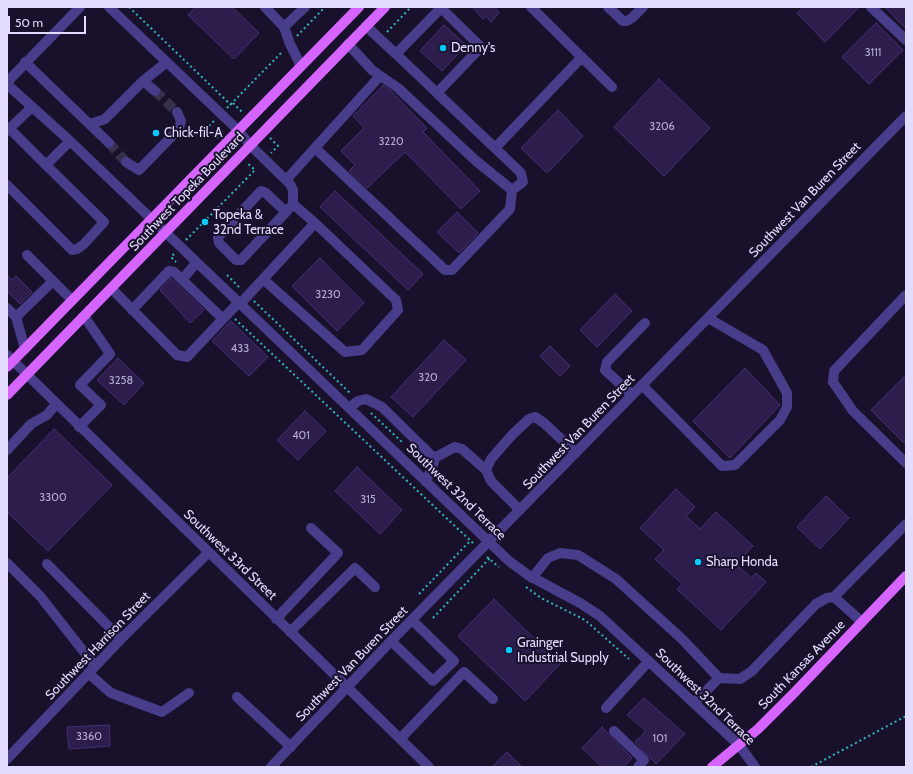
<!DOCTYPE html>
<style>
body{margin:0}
#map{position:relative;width:913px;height:774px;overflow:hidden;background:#19112b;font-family:Cabin,sans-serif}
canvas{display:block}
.frame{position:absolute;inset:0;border:8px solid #e4dcff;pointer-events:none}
.scale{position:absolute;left:8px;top:16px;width:78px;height:18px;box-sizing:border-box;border:2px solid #e4dcff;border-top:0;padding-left:5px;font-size:12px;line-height:14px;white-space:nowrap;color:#e4dcff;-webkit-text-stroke:3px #19112b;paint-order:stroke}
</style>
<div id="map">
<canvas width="913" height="774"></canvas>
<div class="frame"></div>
<div class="scale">50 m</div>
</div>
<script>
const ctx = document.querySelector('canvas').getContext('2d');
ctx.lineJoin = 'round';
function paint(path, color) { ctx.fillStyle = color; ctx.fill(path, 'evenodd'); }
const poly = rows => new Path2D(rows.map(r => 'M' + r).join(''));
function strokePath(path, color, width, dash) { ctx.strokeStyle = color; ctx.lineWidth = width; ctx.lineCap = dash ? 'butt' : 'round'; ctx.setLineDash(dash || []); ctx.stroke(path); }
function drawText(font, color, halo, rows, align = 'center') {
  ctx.font = font + ' Cabin,sans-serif'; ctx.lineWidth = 4; ctx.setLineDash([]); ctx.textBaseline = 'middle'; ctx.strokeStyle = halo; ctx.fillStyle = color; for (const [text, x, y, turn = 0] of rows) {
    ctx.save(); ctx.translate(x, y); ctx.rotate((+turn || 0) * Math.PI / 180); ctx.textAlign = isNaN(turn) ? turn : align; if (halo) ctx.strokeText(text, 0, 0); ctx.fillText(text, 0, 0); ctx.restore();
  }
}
const building = poly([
 [196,7,232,7,259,33,234,59,188,15,196,7],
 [472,7,495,7,499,13,491,22,486,16,483,19,472,7],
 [803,7,859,7,825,42,797,13,803,7],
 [885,7,906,7,906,29,885,7],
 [876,23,903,50,869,84,842,57,876,23],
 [444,25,466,45,442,71,420,51,444,25],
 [659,79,710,128,664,176,614,127,659,79],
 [383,85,391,91,427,128,423,132,480,191,461,209,405,152,367,188,349,171,355,165,341,151,364,128,353,116,383,85],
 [558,110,583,136,547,173,521,148,558,110],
 [335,191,423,274,408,290,320,207,335,191],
 [457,212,478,233,459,253,437,232,457,212],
 [320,258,364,303,337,331,292,286,320,258],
 [7,275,12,280,16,276,32,292,20,304,7,291,7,275],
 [171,278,204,310,190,323,160,290,171,278],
 [615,294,632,311,597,347,580,330,615,294],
 [231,321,268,357,249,376,212,341,231,321],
 [444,340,466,360,413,417,391,397,444,340],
 [550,346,570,366,560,376,540,356,550,346],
 [118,358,144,383,124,405,97,380,118,358],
 [745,368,780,405,730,458,693,421,745,368],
 [906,375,906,445,871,410,906,375],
 [305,411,326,431,298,460,277,440,305,411],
 [54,429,112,485,48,551,7,512,7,478,54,429],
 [357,467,402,510,380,534,335,491,357,467],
 [676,489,695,507,686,516,700,529,716,512,753,546,736,564,751,578,756,573,766,582,721,630,677,589,682,584,655,559,664,550,640,528,676,489],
 [826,496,849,518,820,549,797,527,826,496],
 [494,599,560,664,525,701,458,636,494,599],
 [644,698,685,734,656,764,635,742,646,731,627,715,644,698],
 [109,725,110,746,69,749,67,727,109,725],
 [602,727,632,758,624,767,602,767,582,748,602,727],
 [507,752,522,767,492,767,507,752]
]);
paint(building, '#2c1d4c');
strokePath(building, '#463078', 1);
strokePath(poly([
 [155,91,177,112],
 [109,143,126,162]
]), '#372f4b', 10, [10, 5]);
strokePath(poly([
 [129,7,231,105],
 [387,32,411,7],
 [297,36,325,7],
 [233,103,242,112],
 [227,108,283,51],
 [214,121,206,129,218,138],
 [270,138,278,146,271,153],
 [186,240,255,170,247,163],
 [174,254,171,257,176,262],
 [227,275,241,289],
 [254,301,351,394],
 [235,319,474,544],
 [371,413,403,443],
 [487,557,499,567],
 [526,587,541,598,585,620,629,659],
 [419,594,471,540],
 [433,618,490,558],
 [811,767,906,716]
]), '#31b6bd', 2, [2, 3]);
strokePath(poly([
 [80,7,12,77,8,82,10,87,70,141,509,561,528,575,580,603,600,616,739,745,755,767],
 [109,7,238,130,250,145,290,184,293,190,293,204],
 [265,7,284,27,290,44,301,66],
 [531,7,612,87],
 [608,7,623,21,627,21,632,18,643,7],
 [871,7,906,40],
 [366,26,396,54,441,8,481,47,437,93,495,148,582,57],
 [284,27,305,7],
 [348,44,372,70,398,88,475,160,512,190,523,182,521,173,495,148],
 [396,54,437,93],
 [25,62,109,143],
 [143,81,155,91],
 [90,124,105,119,143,81,167,62],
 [9,128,46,165],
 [7,131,32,107],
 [315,148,445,270,452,270,510,209,512,190],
 [126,162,139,170,179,129,181,121,177,112],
 [286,180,380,76],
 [7,185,72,250,77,249,84,244,104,222,46,165,70,141],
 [286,212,241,260,236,260,219,243,218,237,261,191,266,193,286,212,293,204,315,223],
 [27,255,53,281],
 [182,280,196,263],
 [111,288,177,355,187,357,238,303],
 [906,295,834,371,833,382,853,411,906,463],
 [240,304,315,223,396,300,398,310,362,350,345,352,263,279],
 [7,308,16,317],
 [132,310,169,271,174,272,223,319],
 [25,349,16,317,53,281,72,300],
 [7,355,429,767],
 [642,385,722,466,735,465,780,420,787,407,787,393,763,350,708,318],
 [632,395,605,370,607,362,645,323],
 [349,408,358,401,366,399,382,407,434,458,434,462,426,482],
 [79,427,101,405,80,385,110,354,84,316],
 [7,450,31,424,47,415,56,404],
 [434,458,455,447,462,449,486,470],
 [520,510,491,481,486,470,491,459,512,435,529,419,535,417,544,423,576,453],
 [7,563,40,596,95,666],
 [47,564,121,639],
 [532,578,548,558,560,553,578,555,616,579,682,639,719,678],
 [834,597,906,524],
 [276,619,338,553,311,528],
 [290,632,355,568,375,587],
 [391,641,433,681,454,661,412,620],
 [88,673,111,693,162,712,189,693],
 [237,697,291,747],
 [694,703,719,678,740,679,752,671,816,604,827,598,834,597,862,622],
 [606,708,649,661],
 [614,731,644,760,638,767],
 [400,739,464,672,493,699],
 [7,759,121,639,208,553],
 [271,767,391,641,906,116]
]), '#483d8a', 10);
strokePath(poly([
 [7,367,359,7],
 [7,395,385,7],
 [712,767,758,729,795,692,906,576]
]), '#d664fe', 10);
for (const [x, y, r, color] of [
 [443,48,4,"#09cafe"],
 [156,133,4,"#09cafe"],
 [205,222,4,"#09cafe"],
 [698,562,4,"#09cafe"],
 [509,650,4,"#09cafe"]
]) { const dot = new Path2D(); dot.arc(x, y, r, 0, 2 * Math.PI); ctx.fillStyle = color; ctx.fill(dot); strokePath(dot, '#19112b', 1.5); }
drawText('11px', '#b6acd2', null, [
 ["3111",873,53],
 ["3206",662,127],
 ["3220",391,142],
 ["3230",328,295],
 ["433",240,349],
 ["320",428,378],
 ["3258",121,381],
 ["401",301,436],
 ["3300",53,498],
 ["315",368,500],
 ["3360",89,737],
 ["101",660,739]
]);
drawText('13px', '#e4dcff', '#19112b', [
 ["Denny's",451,48],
 ["Chick-fil-A",164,133],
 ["Topeka &",213,215],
 ["32nd Terrace",213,230],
 ["Sharp Honda",706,562],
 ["Grainger",517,643],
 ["Industrial Supply",517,658]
], 'left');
drawText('13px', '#e4dcff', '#19112b', [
 ["Southwest Topeka Boulevard",187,192,-46],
 ["Southwest Van Buren Street",805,200,-46],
 ["Southwest Van Buren Street",579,432,-46],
 ["Southwest 32nd Terrace",456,492,44],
 ["Southwest 33rd Street",230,555,44],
 ["Southwest Harrison Street",98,646,-46],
 ["Southwest Van Buren Street",352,664,-46],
 ["South Kansas Avenue",802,665,-46],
 ["Southwest 32nd Terrace",705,697,44]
]);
</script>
